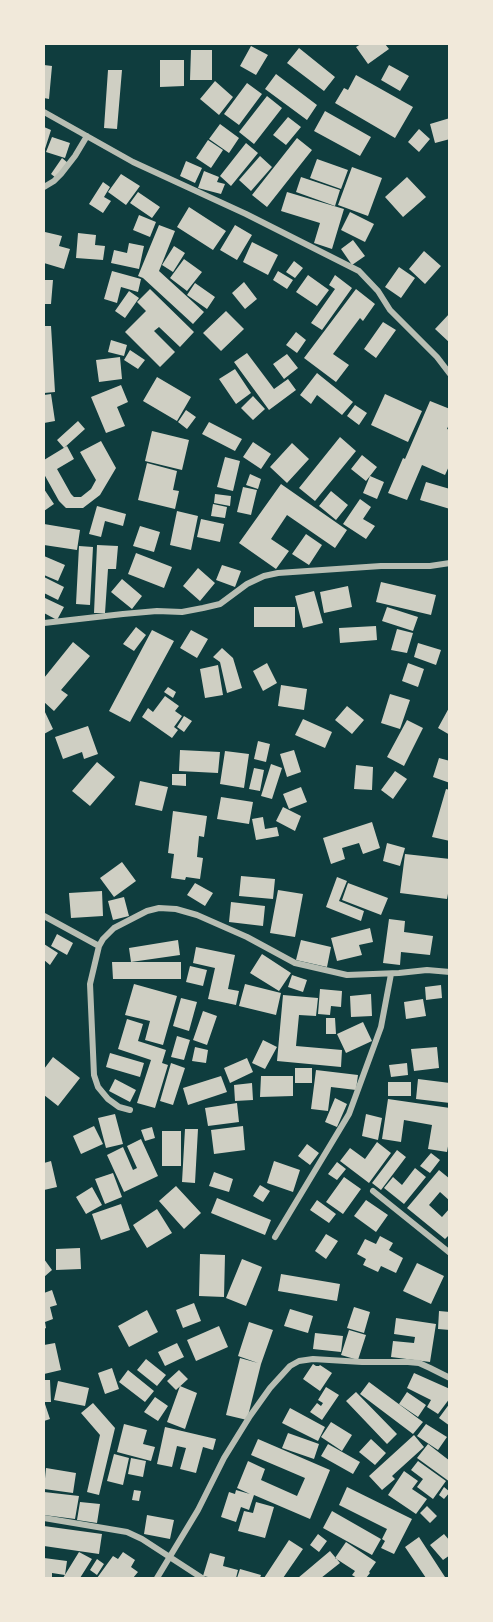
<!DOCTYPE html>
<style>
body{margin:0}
#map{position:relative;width:493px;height:1622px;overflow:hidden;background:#0f3d3e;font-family:Poppins,sans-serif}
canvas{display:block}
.frame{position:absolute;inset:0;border:45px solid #f1e9da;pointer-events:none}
</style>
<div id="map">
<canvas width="493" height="1622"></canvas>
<div class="frame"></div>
</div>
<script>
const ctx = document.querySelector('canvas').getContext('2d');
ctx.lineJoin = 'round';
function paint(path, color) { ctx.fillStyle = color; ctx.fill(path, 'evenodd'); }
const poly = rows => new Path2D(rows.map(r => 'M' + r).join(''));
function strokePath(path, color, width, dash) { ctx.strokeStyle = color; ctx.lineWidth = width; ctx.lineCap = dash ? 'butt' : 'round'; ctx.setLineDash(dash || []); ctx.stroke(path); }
paint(poly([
 [361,44,385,44,389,49,368,64,356,47],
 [251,46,268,55,256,75,240,66],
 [299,48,335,77,324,91,287,63],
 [191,50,212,50,212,80,190,80],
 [160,60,184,60,184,86,160,87],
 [44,65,52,66,49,99,44,98],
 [389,65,409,76,400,91,381,80],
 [108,70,122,70,117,129,104,128],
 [276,74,317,105,307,120,265,89],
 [356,75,413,107,395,138,335,103,344,88,348,90],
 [215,81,233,97,219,115,200,99],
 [247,83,262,94,239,125,224,114],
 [267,96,282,108,254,144,239,132],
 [325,111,371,137,360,156,314,131],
 [288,117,301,127,286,145,273,135],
 [450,118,450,139,435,143,430,124],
 [220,124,239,138,229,153,209,139],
 [44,127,51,130,44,152],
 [419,129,430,139,419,152,408,142],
 [52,137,70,143,65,158,46,152],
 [297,138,312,150,267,207,252,195],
 [208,140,223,150,211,168,196,158],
 [246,143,258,153,231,186,220,176],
 [260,156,272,167,251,191,239,180],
 [62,158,68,163,56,178,51,174],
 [317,159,348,170,341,189,310,178],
 [186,161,202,168,195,183,180,176],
 [352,167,382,178,368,216,338,205],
 [204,171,219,177,217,182,225,184,221,194,198,188],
 [121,174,140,186,126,205,108,192],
 [301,177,340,190,335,206,296,192],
 [407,177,426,197,403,217,385,197],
 [103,182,110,187,104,197,111,201,103,213,89,204],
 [138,192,160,207,152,218,130,203],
 [287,192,344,209,332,249,314,243,320,223,281,211],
 [189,207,226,231,213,250,177,227],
 [350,212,374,224,365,242,341,230],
 [139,215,156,222,150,237,133,230],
 [159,225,175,231,159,271,204,312,193,324,143,278,138,276],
 [235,225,252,235,237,260,220,250],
 [45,232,62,236,59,246,70,249,64,269,44,263,44,238],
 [78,233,96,235,95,245,105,246,103,260,76,258],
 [353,240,365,256,352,265,341,249],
 [252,242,278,255,268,275,243,262],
 [129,243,144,246,139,269,111,263,114,250,127,253],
 [174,246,185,253,173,272,162,265],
 [424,251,441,266,425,284,409,269],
 [184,259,202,272,187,291,170,278],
 [294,261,303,268,295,278,286,272],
 [399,267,415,278,401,298,385,287],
 [112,271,141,279,138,292,121,287,117,303,104,299],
 [278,271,293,280,287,289,273,280],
 [308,275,329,290,317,306,296,292],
 [335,275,352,288,322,330,311,323,335,289,329,285],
 [44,280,53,280,51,304,44,304],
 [244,282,257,299,245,309,232,293],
 [195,283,215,297,207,309,187,295],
 [150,289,194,332,180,347,159,327,154,331,175,352,160,367,125,332,146,311,137,302],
 [356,289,375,304,363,321,360,318,333,354,349,365,336,382,304,358],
 [129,291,139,298,125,318,115,311],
 [226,311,244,329,221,351,203,333],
 [450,313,450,343,435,329],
 [383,322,396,330,376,358,364,349],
 [44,326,51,326,55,392,44,393],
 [296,332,306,340,297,353,286,345],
 [111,340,127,345,124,356,108,352],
 [130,350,145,360,138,369,124,360],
 [247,353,274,389,288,379,296,390,269,410,234,362],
 [287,354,298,368,284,379,273,364],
 [120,357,122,379,99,382,96,360],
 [235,369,251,393,236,404,219,379],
 [317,373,353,402,342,415,317,395,311,404,300,395],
 [157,377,191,397,177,421,143,401],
 [121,385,128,402,117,407,125,426,106,433,91,397],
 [51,394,55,421,44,423,44,395],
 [385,394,422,411,408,442,371,425],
 [253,396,265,409,253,420,241,408],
 [430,401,450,409,450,422,447,429,450,430,450,464,445,475,422,465,407,500,388,493,403,458,405,459],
 [355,405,367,413,359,425,347,416],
 [186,410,196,417,187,429,178,422],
 [78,421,85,429,64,448,57,440],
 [209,422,242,439,235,451,202,434],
 [152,431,189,440,182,470,145,461],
 [340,437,356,451,315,501,299,488],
 [101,441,116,468,100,495,83,508,66,508,59,501,44,474,44,460,67,446,74,459,57,469,71,494,74,497,81,497,91,489,96,480,80,452],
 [253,442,271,454,261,469,243,457],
 [292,443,309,459,287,483,270,467],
 [362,455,377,467,366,481,351,469],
 [225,457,240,461,233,491,217,487],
 [147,463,177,471,173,490,179,491,175,509,138,500],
 [250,474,261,479,258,489,246,485],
 [370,476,384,482,377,499,363,493],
 [426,482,450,489,450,509,420,500],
 [281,484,347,530,335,548,287,515,271,539,289,551,276,569,239,543],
 [243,487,257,490,251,515,237,512],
 [44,489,54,504,44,511],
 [331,491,348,505,336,520,319,506],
 [215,494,231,496,230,506,214,503],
 [360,499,371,507,363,519,375,526,366,539,343,524],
 [213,504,227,507,225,518,211,516],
 [97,506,126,514,123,526,105,521,101,537,89,534],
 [177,511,198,516,191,550,170,545],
 [201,519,224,524,220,542,197,537],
 [44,524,80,530,77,550,44,545],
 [140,526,160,532,154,552,133,546],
 [306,534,322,545,309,565,292,554],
 [97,545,118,546,116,569,108,569,105,613,94,613],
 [79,546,93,547,90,605,76,604],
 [136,553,172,567,164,588,128,574],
 [44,556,65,565,58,581,44,575],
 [222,565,241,571,235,587,216,580],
 [198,568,215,583,200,601,183,586],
 [44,577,64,587,58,600,44,593],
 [122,579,142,596,132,609,111,592],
 [381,582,436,595,431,615,376,602],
 [348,586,352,607,324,613,320,592],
 [314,591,323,623,303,628,295,596],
 [45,598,64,607,57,620,44,613,44,601],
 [254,607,295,607,295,627,254,627],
 [387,607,418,617,413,631,382,621],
 [376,626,377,640,340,643,339,628],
 [136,627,146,635,134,651,123,644],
 [397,629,413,633,407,653,391,650],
 [152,630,174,641,130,722,109,711],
 [191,630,208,639,197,658,180,648],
 [73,642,90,656,61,690,68,695,54,711,44,702,44,678],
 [418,643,441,650,436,665,414,657],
 [222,648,233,658,242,688,227,693,220,662,213,657],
 [267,663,277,683,263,691,253,671],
 [408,663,424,669,418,687,402,681],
 [218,665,223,695,205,698,200,669],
 [281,685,307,689,304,710,278,706],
 [168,687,176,692,173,698,164,692],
 [390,694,410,700,400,729,381,723],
 [165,696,179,706,175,711,182,716,174,727,178,730,172,738,142,717,148,708,153,712],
 [347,706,364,720,352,734,335,720],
 [450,706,450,735,438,728],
 [44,710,53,729,44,734],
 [184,716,192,721,184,732,177,727],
 [303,719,332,732,325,748,295,735],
 [407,720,423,728,404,766,387,757],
 [88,726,98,754,84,759,82,752,63,759,55,737],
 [258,741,270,744,266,762,254,759],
 [180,750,220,752,218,773,179,771],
 [294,750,301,772,287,777,280,754],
 [225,751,249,754,244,788,220,784],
 [439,758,450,761,450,783,433,777],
 [97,762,115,777,90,806,72,791],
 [271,764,282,768,272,799,261,796],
 [356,765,373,767,372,790,354,789],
 [254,768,264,770,260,791,249,789],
 [395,771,407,779,393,799,381,790],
 [172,774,186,774,186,786,172,785],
 [140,781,168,787,162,811,135,805],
 [301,787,307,802,289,809,283,794],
 [446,789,450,790,450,841,432,837],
 [221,797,253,802,249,824,217,819],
 [283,807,301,816,295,831,276,821],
 [173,811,207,816,204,837,199,836,197,857,203,858,200,879,186,877,185,880,171,878,174,854,168,853],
 [263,817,265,829,277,827,279,836,256,840,252,819],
 [372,822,380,848,363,854,359,843,342,848,345,859,331,864,323,838],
 [387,843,405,848,400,866,383,861],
 [405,854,450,859,450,883,447,899,400,893],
 [122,862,136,881,114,897,100,878],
 [241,876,275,879,273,899,239,896],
 [337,877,347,881,339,901,364,911,361,921,326,907],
 [195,883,213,893,205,906,187,895],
 [348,883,388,898,381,915,342,900],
 [278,890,303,894,295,937,270,933],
 [102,891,103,916,71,918,69,893],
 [124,897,129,916,113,920,108,901],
 [231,902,265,906,263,926,229,922],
 [389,919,405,921,404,932,433,936,430,955,401,952,400,965,383,963],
 [370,928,373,942,359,945,362,955,337,961,331,938],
 [57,934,73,943,67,955,51,946],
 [178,940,180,955,131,962,129,948],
 [301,940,331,947,327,967,296,960],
 [44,944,58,953,50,965,44,960],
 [196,947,235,955,228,989,239,991,236,1005,208,999,215,968,193,963],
 [262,954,291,973,279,991,250,973],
 [112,962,181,962,181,979,113,979],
 [190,966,207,970,203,986,186,982],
 [292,975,307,980,303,992,288,987],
 [134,984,177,996,163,1045,145,1040,150,1021,125,1015],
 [245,984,281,993,276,1015,239,1006],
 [441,985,442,998,426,1000,425,987],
 [320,989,342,991,341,1007,331,1006,330,1015,318,1014],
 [371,994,372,1016,351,1017,350,996],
 [283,995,318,998,316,1016,299,1015,296,1046,342,1050,341,1067,277,1061],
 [181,998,197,1002,189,1031,173,1026],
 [423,999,426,1016,406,1019,404,1002],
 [203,1011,217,1016,207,1045,193,1040],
 [326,1018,335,1018,336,1034,326,1034],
 [127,1019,143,1024,138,1041,166,1050,162,1063,168,1065,155,1108,137,1103,151,1060,118,1049],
 [363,1022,372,1041,346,1053,337,1034],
 [177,1036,190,1040,184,1060,171,1057],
 [263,1040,277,1047,265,1069,252,1063],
 [195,1047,208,1050,206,1063,192,1061],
 [437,1047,439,1068,414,1071,411,1049],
 [110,1053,144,1063,140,1077,106,1067],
 [53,1057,80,1078,58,1106,44,1095,44,1069],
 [247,1058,253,1072,230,1083,224,1068],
 [171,1063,185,1068,173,1105,160,1101],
 [407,1063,408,1075,391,1077,389,1065],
 [295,1068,312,1068,312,1083,295,1083],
 [316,1070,358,1075,356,1090,331,1087,328,1111,311,1109],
 [221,1076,227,1092,188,1105,183,1088],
 [261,1076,293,1076,293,1096,260,1097],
 [115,1079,136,1090,130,1102,109,1091],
 [418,1079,450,1083,450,1103,416,1099],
 [388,1082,411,1082,411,1096,388,1096],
 [252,1083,253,1100,235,1101,234,1085],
 [335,1098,347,1104,337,1127,325,1122],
 [388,1099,450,1108,450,1135,447,1152,428,1149,432,1125,404,1120,401,1142,382,1139],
 [237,1103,239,1122,208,1126,205,1108],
 [115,1114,123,1144,106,1148,98,1118],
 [366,1114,382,1118,378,1140,362,1136],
 [94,1126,103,1144,81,1154,73,1136],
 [243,1126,245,1150,214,1154,211,1130],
 [152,1127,155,1138,145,1141,141,1130],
 [185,1129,198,1129,195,1183,182,1182],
 [162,1131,181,1131,181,1166,162,1166],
 [141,1139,158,1176,124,1192,107,1155,123,1147,133,1170,137,1168,127,1146],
 [377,1142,391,1153,369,1183,340,1161,350,1148,365,1159],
 [307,1144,319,1153,310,1165,298,1156],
 [397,1150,406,1157,381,1190,372,1183],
 [431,1153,440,1160,430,1173,420,1166],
 [51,1161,57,1187,44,1190,44,1163],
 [274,1161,300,1170,293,1192,267,1183],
 [337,1162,346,1169,337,1180,328,1174],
 [415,1168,426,1177,404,1204,384,1188,393,1177,402,1185],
 [439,1170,450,1179,450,1201,440,1192,429,1205,442,1217,450,1208,450,1234,445,1239,407,1208],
 [214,1172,233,1179,229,1192,209,1186],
 [113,1173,122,1197,105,1204,95,1179],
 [344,1177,361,1189,343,1214,326,1202],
 [260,1185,270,1191,263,1202,253,1196],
 [176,1186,201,1213,184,1229,159,1201],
 [92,1187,102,1205,86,1214,76,1197],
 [217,1198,271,1220,265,1235,211,1213],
 [317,1200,336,1214,329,1223,310,1210],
 [366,1200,388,1215,376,1232,354,1216],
 [121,1204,130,1230,101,1240,92,1214],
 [157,1209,172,1233,147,1248,133,1225],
 [326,1234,338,1241,326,1259,315,1251],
 [380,1236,393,1243,389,1250,403,1258,396,1273,381,1266,378,1272,363,1265,366,1259,357,1254,365,1239,376,1244],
 [80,1248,81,1269,56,1270,56,1249],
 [200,1254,225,1255,224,1297,199,1296],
 [44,1259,52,1270,44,1277],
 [242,1259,262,1267,246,1306,226,1298],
 [417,1263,444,1276,431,1304,403,1291],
 [281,1274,340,1284,337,1301,278,1291],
 [52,1290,57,1305,50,1307,53,1319,45,1322,46,1328,44,1329,44,1293],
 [194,1303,201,1321,183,1328,176,1310],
 [354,1307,370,1312,364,1333,347,1328],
 [290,1309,313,1316,308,1333,284,1326],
 [147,1310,158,1332,129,1347,118,1326],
 [439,1311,450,1312,450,1330,438,1329],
 [396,1318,436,1324,430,1362,391,1357,393,1341,414,1343,415,1337,394,1334],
 [249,1322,273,1330,261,1364,247,1420,226,1415,240,1358,258,1363,238,1356],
 [219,1326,228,1347,196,1361,187,1340],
 [349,1330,366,1335,358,1360,341,1355],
 [315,1333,343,1336,341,1352,313,1349],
 [55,1343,61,1370,44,1374,44,1345],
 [177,1343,184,1357,165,1366,158,1352],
 [146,1359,166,1375,157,1386,137,1370],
 [313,1364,316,1366,319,1366,320,1365,332,1373,320,1391,303,1379],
 [112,1368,119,1389,105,1394,98,1373],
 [128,1370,154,1391,145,1402,119,1382],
 [179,1370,188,1379,176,1390,167,1381],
 [414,1373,450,1389,450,1398,438,1414,427,1407,431,1400,407,1388],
 [44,1380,50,1380,51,1402,44,1402],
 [58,1381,89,1388,85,1406,54,1400],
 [369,1382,423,1422,413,1434,360,1394],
 [180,1386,197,1393,185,1429,167,1422],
 [326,1387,339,1395,322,1420,310,1412,317,1403,321,1406,323,1403,318,1400],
 [356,1392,397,1434,387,1444,346,1401],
 [407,1392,426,1405,418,1417,399,1404],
 [155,1397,168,1406,158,1421,144,1412],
 [93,1403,115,1428,99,1495,87,1492,100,1435,81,1413],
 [450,1403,450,1426,439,1418],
 [44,1404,45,1404,50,1419,44,1421],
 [290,1408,325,1427,318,1441,282,1423],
 [331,1422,352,1435,342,1451,321,1437],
 [124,1424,147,1430,143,1444,155,1447,151,1461,117,1452],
 [426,1424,447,1437,438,1450,417,1436],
 [165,1427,216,1439,213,1450,203,1447,196,1473,180,1469,186,1448,177,1446,172,1467,157,1464],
 [288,1433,319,1444,314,1459,282,1448],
 [414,1435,424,1447,392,1476,395,1479,382,1490,369,1476],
 [258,1439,330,1470,310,1519,254,1495,249,1510,241,1507,236,1522,221,1517,229,1492,235,1494,236,1490,250,1494,237,1488,248,1461,265,1469,261,1480,297,1496,305,1478,251,1455],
 [371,1439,386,1453,375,1465,359,1452],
 [328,1444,360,1462,353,1474,321,1456],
 [428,1444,450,1461,450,1482,417,1458],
 [114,1454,129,1458,123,1485,107,1481],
 [131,1458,146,1461,143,1477,128,1474],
 [418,1461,446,1481,433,1499,417,1487,423,1479,411,1470],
 [46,1468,76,1473,73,1493,44,1489],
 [404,1471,418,1481,412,1489,427,1499,416,1514,388,1495],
 [347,1487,412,1519,394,1554,381,1548,385,1541,382,1539,387,1529,339,1505],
 [444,1487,450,1492,444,1499,439,1495],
 [134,1490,141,1491,139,1501,132,1500],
 [44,1492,79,1496,75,1519,44,1515],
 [80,1502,100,1504,97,1523,77,1520],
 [256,1502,274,1507,265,1538,238,1531,244,1511,253,1513],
 [427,1506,437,1516,430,1523,420,1513],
 [332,1511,381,1539,372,1555,323,1528],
 [147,1515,174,1520,170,1539,144,1534],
 [44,1526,102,1534,99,1554,44,1546],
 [318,1534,327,1541,319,1552,310,1545],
 [444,1534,450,1541,450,1555,443,1560,430,1545],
 [419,1537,445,1577,442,1578,426,1578,405,1547],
 [289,1540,303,1549,283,1578,264,1578],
 [346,1542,376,1562,369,1572,370,1573,366,1578,357,1578,352,1575,355,1571,335,1558],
 [330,1551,340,1563,321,1578,298,1578],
 [79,1552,92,1559,80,1578,63,1578],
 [123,1552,135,1560,131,1567,138,1572,133,1578,97,1578,113,1556,118,1559],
 [210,1553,225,1557,223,1566,238,1570,236,1578,213,1578,203,1576],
 [44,1558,67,1561,65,1575,52,1573,52,1578,44,1578],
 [97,1559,104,1564,97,1575,90,1570],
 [240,1569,261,1575,260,1578,237,1578]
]), '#cfcfc3');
strokePath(poly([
 [44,112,133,162,246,214,359,271,378,291,390,310,437,357,450,374],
 [44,187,54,181,61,174,75,156,87,136],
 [44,623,123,614,157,611,182,612,203,608,220,604,247,584,264,576,278,573,381,566,430,566,450,563],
 [44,916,99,946],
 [130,1110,119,1107,108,1099,98,1087,94,1075,90,984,99,946,103,939,114,928,147,911,159,908,176,909,197,915,247,937,295,963,347,975,399,973,427,970,450,972],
 [373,1191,450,1253],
 [275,1237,349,1114,381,1027,391,974],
 [44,1518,127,1532,142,1539,202,1578],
 [157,1578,198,1510,224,1458,250,1416,270,1388,290,1366,299,1361,313,1359,362,1362,408,1362,419,1363,430,1368,450,1378]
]), '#b8beb3', 6);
</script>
